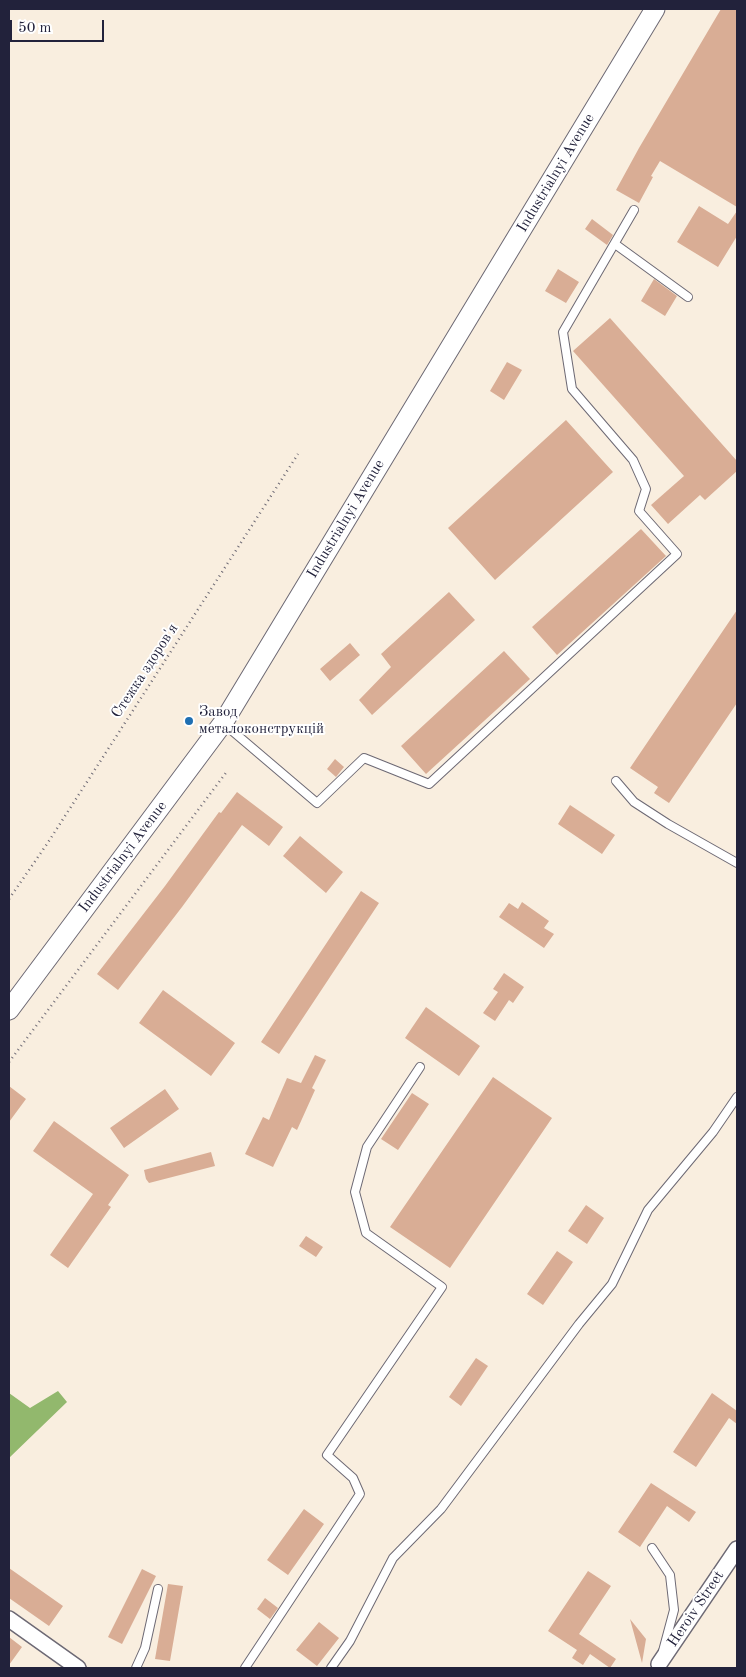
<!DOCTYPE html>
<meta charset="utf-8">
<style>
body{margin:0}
#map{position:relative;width:746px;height:1677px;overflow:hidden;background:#f9eedf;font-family:"Old Standard TT",serif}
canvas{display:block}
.frame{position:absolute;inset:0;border:10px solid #22223b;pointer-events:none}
.scale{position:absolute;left:10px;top:20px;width:94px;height:22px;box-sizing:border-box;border:2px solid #22223b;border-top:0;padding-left:6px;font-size:15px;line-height:18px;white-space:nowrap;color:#22223b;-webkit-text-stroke:4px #fff;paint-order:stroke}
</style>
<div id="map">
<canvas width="746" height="1677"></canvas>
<div class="frame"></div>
<div class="scale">50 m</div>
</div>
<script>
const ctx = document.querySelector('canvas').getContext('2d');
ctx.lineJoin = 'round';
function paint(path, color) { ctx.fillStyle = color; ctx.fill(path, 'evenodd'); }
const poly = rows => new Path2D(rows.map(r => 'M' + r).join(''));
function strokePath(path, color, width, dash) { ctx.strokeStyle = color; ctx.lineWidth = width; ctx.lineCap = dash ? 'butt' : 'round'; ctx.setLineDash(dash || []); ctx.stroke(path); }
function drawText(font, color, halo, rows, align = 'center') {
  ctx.font = font + ' "Old Standard TT",serif'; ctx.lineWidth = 4; ctx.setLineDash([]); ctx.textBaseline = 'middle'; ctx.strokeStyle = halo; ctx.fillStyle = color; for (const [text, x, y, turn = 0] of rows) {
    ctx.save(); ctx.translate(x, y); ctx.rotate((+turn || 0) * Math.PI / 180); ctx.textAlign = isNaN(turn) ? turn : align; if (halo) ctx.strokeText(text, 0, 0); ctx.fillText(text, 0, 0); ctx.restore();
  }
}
paint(poly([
 [58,1391,67,1402,9,1458,9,1393,30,1408]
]), '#92b86d');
paint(poly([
 [721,9,737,9,737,207,660,161,651,176,653,177,639,203,616,190,639,148],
 [699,206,728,224,737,211,737,236,718,267,677,242],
 [592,219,613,235,607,245,585,229],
 [558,269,579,282,566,303,545,291],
 [654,279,677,296,665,316,641,301],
 [610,318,737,461,737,471,705,500,700,495,668,524,651,505,684,476,573,351],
 [507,362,522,370,504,400,490,391],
 [566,420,613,472,495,580,448,528],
 [641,529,666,556,557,655,532,627],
 [449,592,475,620,372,715,359,700,391,667,381,654],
 [737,610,737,703,669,803,654,793,658,787,630,768],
 [350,643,360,655,330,681,320,669],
 [504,651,530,679,426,774,401,746],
 [335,759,344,767,336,777,327,769],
 [237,792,283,827,269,846,242,825,182,907,118,990,97,974,165,886,219,812,221,813],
 [570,805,615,835,602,854,558,824],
 [300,836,343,872,326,893,283,856],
 [361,891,379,903,279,1054,261,1042],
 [522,902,549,921,544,928,554,934,544,948,499,917,509,903,518,909],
 [504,973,524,987,513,1003,509,1000,495,1021,483,1013,498,992,493,989],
 [163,990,235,1043,211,1076,139,1023],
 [426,1007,480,1046,459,1076,405,1038],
 [315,1055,326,1060,312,1088,315,1090,297,1130,292,1127,273,1167,245,1154,263,1117,269,1120,287,1078,301,1083],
 [493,1077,552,1118,450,1268,390,1227],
 [9,1086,26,1099,9,1122],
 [165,1089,179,1109,124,1148,110,1128],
 [412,1093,429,1104,398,1150,381,1139],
 [54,1121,129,1175,108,1205,111,1207,68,1268,50,1255,93,1194,33,1151],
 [211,1152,215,1166,149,1183,146,1179,144,1170],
 [586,1205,604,1218,587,1244,568,1231],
 [306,1236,323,1247,316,1257,299,1246],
 [557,1251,573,1262,543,1305,527,1294],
 [476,1358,488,1366,461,1406,449,1397],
 [712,1393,737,1411,737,1424,729,1418,696,1467,673,1452],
 [651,1483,696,1512,689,1522,667,1506,640,1547,618,1532],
 [304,1509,324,1524,288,1575,267,1560],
 [9,1568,63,1606,49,1626,9,1598],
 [142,1569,156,1576,122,1644,108,1637],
 [588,1571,611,1586,579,1634,616,1659,610,1668,590,1654,583,1665,572,1658,577,1650,548,1631],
 [168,1584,183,1586,170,1661,155,1659],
 [265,1598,278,1608,270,1619,257,1609],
 [630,1619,646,1639,642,1663],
 [319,1622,339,1638,317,1666,296,1650],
 [9,1637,22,1647,9,1665]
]), '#d9ad95');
const service = poly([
 [615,244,688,297],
 [223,723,317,803,364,758,429,784,677,554,639,511,646,489,633,460,572,389,563,332,634,210],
 [616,781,634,802,668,824,737,863],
 [652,1548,670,1575,674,1610,663,1651],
 [136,1668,145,1648,158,1589],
 [245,1668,360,1494,353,1478,327,1455,442,1287,366,1233,355,1192,367,1147,420,1067],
 [331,1668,350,1641,393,1558,441,1509,579,1324,612,1284,648,1210,713,1132,737,1097]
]);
const minor = poly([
 [9,1619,78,1668],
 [659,1664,737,1549]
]);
const tertiary = poly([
 [9,1010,223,723,655,9]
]);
strokePath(service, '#6d6974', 10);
strokePath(minor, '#6d6974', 18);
strokePath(tertiary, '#6d6974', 21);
strokePath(poly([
 [9,899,47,844,298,454],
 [9,1062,228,770]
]), '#6d6974', 2.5, [1, 4]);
strokePath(service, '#fff', 8);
strokePath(minor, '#fff', 15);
strokePath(tertiary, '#fff', 19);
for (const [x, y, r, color] of [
 [189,721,5,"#1f6fb2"]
]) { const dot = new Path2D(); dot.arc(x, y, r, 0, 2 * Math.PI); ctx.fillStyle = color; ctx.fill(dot); strokePath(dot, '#fff', 2); }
drawText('15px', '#22223b', '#fff', [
 ["Industrialnyi Avenue",556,173,-59],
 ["Industrialnyi Avenue",346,519,-59],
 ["Стежка здоров'я",145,671,-57],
 ["Industrialnyi Avenue",123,857,-53],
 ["Heroiv Street",696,1609,-56]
]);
drawText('15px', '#22223b', '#fff', [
 ["Завод",199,712],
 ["металоконструкцій",199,729]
], 'left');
</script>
